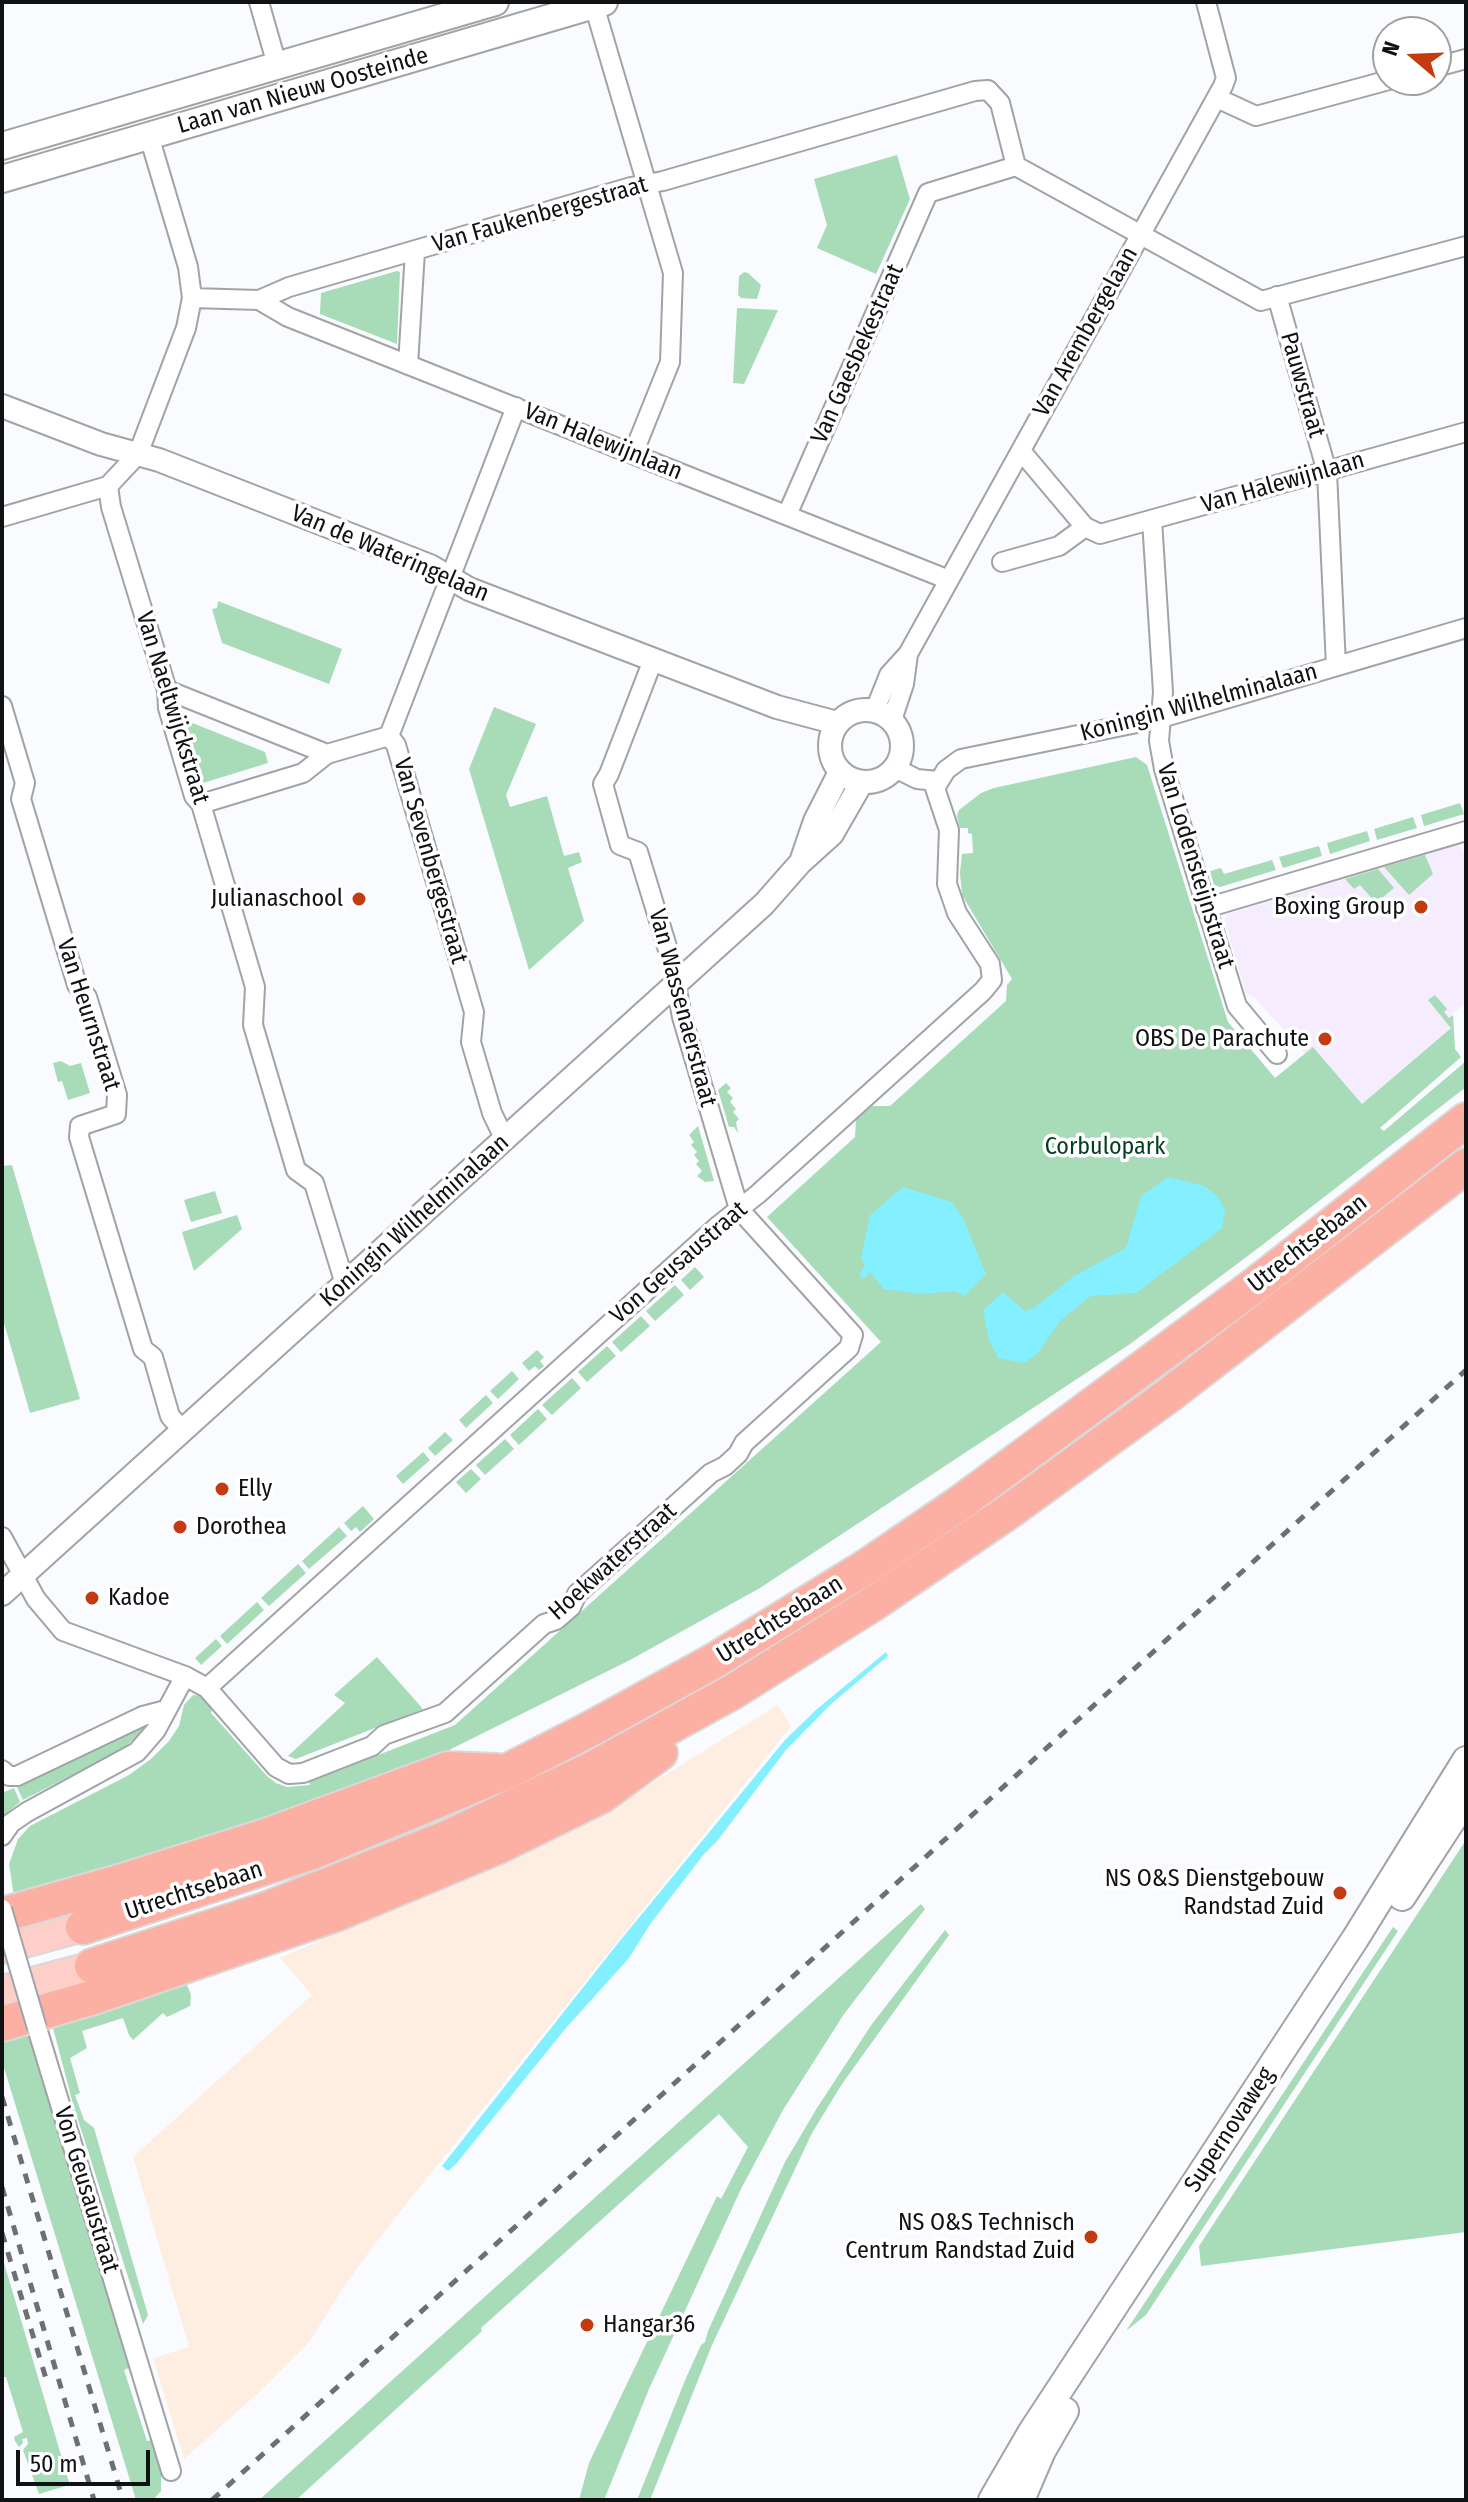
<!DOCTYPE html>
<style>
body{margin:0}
#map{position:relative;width:1468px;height:2502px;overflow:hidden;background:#f9fbff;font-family:"Fira Sans Condensed",sans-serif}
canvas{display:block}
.frame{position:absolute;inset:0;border:4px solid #101113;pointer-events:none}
.north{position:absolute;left:1372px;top:16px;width:80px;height:80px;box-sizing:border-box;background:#fff;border:2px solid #9fa0a1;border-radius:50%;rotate:289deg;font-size:22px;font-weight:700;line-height:32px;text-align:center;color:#101113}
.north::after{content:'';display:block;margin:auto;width:28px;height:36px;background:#c43b12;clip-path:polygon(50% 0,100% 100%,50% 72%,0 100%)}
.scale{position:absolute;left:16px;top:2450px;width:134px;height:36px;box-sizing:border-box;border:4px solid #101113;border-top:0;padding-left:10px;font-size:24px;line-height:28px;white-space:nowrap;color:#101113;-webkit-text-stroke:6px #fff;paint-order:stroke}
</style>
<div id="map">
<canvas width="1468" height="2502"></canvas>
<div class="frame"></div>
<div class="north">N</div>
<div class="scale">50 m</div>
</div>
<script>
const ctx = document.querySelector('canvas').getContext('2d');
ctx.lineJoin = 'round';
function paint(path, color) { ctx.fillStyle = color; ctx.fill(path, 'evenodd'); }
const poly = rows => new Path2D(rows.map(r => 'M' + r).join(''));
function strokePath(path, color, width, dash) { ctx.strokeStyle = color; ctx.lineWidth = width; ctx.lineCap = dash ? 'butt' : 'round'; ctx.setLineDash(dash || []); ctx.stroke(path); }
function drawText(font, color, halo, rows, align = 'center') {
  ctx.font = font + ' "Fira Sans Condensed",sans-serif'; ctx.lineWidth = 7; ctx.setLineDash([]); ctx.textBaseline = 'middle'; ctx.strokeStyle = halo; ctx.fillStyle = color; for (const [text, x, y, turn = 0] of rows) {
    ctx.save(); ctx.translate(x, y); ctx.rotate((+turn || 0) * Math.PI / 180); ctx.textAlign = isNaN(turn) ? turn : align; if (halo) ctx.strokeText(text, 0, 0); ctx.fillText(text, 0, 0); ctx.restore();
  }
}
paint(poly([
 [778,1705,791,1726,393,2220,346,2283,310,2341,257,2394,184,2459,153,2358,189,2347,133,2157,312,1995,280,1958,556,1836,647,1786]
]), '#feeee1');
paint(poly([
 [1459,845,1466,853,1466,1002,1451,1015,1451,1027,1362,1104,1313,1047,1305,1054,1253,996,1246,994,1224,919,1228,914]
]), '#f5edfe');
paint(poly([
 [897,155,910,199,876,274,817,248,827,225,814,179],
 [397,271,400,272,397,344,320,314,321,293],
 [744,272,748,273,761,285,757,299,741,298,738,295,739,276],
 [737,308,778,310,744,384,733,383],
 [218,601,342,649,329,684,222,643,212,609,217,608],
 [494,707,536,724,506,795,510,807,547,796,564,856,579,852,582,862,568,868,584,921,529,970,469,769],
 [185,720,265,752,268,763,203,783],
 [1136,757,1147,765,1228,1022,1275,1078,1313,1047,1362,1104,1451,1028,1428,1000,1435,995,1447,1009,1444,1012,1449,1018,1453,1015,1455,1049,1461,1057,1380,1128,1384,1131,1466,1061,1466,1087,1261,1246,1130,1344,760,1588,630,1660,437,1756,285,1813,14,1896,9,1864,18,1839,30,1826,129,1775,151,1759,169,1741,179,1726,184,1705,193,1695,200,1696,212,1710,211,1713,267,1776,276,1783,287,1787,310,1785,309,1782,455,1725,881,1342,767,1217,855,1137,856,1120,872,1106,890,1106,1006,1001,1007,985,1012,979,962,895,960,873,962,854,973,853,972,834,968,833,968,828,960,828,957,816,959,810,981,793,994,788],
 [1460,803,1464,814,1424,826,1421,815],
 [1413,817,1417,828,1377,840,1374,829],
 [1367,831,1370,841,1330,854,1327,843],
 [1319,846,1322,856,1283,868,1279,857],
 [1425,855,1433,874,1409,895,1384,867],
 [1272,860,1276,870,1220,887,1214,885,1210,871,1221,868,1224,874],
 [1378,869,1394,888,1376,903,1360,885,1354,889,1345,879],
 [61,1061,70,1066,81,1063,90,1093,68,1100,62,1081,58,1082,53,1063],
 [726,1083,731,1088,727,1092,733,1098,730,1102,736,1109,733,1112,739,1119,736,1122,738,1133,734,1127,729,1127,718,1090],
 [698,1126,714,1181,705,1182,697,1176,702,1171,696,1164,699,1161,694,1155,697,1152,691,1145,694,1142,689,1135],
 [12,1165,80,1399,30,1413,2,1316,2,1166],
 [215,1191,222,1213,191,1222,184,1200],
 [237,1215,242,1229,194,1271,182,1232],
 [695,1267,704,1277,690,1290,681,1280],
 [675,1285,684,1295,655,1321,646,1311],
 [641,1316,650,1326,621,1352,612,1342],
 [607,1346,616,1356,587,1382,578,1372],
 [537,1350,544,1357,540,1361,544,1366,539,1370,535,1366,529,1371,522,1363],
 [512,1371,519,1379,498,1399,490,1391],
 [572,1378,581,1388,552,1415,542,1405],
 [486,1395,493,1403,466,1428,459,1420],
 [538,1409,547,1419,519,1445,510,1435],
 [445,1432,453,1440,435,1456,428,1448],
 [505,1439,514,1449,485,1475,476,1465],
 [423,1452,430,1460,403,1484,396,1476],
 [471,1469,481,1479,466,1493,456,1482],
 [363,1506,374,1519,360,1532,356,1527,351,1531,344,1523],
 [339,1527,347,1536,309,1569,302,1561],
 [298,1564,306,1573,269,1606,261,1598],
 [257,1602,264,1610,227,1644,220,1636],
 [216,1639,222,1646,201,1665,195,1658],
 [377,1657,423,1709,296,1759,288,1756,345,1703,334,1695],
 [143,1726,144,1729,123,1749,23,1800,17,1787],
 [14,1788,20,1802,2,1817,2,1793],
 [1466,1840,1466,2232,1201,2266,1199,2246],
 [921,1904,925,1909,844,2014,783,2110,741,2189,649,2389,604,2500,579,2500,589,2463,717,2196,721,2199,748,2147,719,2114,481,2328,482,2331,296,2500,259,2500],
 [1393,1927,1398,1931,1146,2315,1126,2331],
 [945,1930,949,1935,842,2084,812,2133,712,2345,650,2500,637,2500,686,2378,701,2345,705,2342,708,2331,785,2162,817,2108,872,2024],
 [187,1985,191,1995,190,2006,167,2017,163,2013,133,2040,129,2035,123,2018,82,2031,87,2048,70,2058,80,2093,75,2095,84,2120,94,2128,148,2315,143,2324,73,2104,52,2024],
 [28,2031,131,2367,124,2370,147,2441,153,2440,161,2467,161,2491,153,2500,136,2500,2,2061,2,2038],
 [2,2256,69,2482,69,2485,39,2494,23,2450,28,2444,27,2438,22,2439,23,2443,19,2447,15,2441,14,2437,23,2432,6,2377,2,2377]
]), '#a8dbb7');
paint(poly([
 [1168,1177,1205,1186,1218,1197,1225,1210,1222,1228,1136,1293,1091,1296,1061,1320,1037,1354,1024,1363,998,1358,989,1340,983,1310,1003,1292,1025,1311,1034,1308,1074,1276,1126,1248,1141,1196],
 [903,1187,952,1202,963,1218,986,1274,964,1296,956,1291,920,1294,884,1289,870,1272,863,1279,859,1274,865,1266,861,1259,870,1215],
 [886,1652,888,1656,831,1704,786,1750,718,1840,704,1854,651,1923,629,1958,566,2028,456,2164,448,2171,442,2166,619,1942,785,1740,816,1710]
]), '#83efff');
const minor = poly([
 [259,2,277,65],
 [594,5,673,273,670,362,633,454],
 [1436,67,1466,59],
 [1217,98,1256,116,1389,80],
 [1016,166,1261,301,1466,246],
 [1277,296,1327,472,1336,666],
 [192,298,259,300,289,287,631,187,663,181,975,91,988,90,1000,103,1016,166],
 [259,300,288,317,949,580],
 [408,365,415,251],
 [1021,451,1085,527,1100,534,1466,432],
 [108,486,111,507,167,690,168,708,194,796,201,804,255,987,253,1025,296,1170,314,1183,345,1284],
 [108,486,138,454,186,328,192,298,188,267,149,136],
 [787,515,928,193,1016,166],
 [2,517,108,486],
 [1152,520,1163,692,1159,741,1164,769,1237,1006,1277,1054],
 [1002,562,1059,546,1085,527],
 [167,690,327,754],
 [2,706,25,783,21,799,77,985,87,997,117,1095,116,1114,80,1126,79,1137,143,1349,153,1357,170,1416,183,1431],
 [875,710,889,675,908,654,1223,86,1226,78,1206,2],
 [892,720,904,684,908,654],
 [895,768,917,779,937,781],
 [201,804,303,773,327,754,389,736],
 [1206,908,1466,831],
 [505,1140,492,1113,471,1042,474,1012,396,745,389,736,516,407],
 [2,1537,36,1599,63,1631,185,1676,207,1688,276,1767,289,1774,303,1773,372,1746,384,1735,445,1713,544,1624,556,1620,571,1607,577,1594,711,1473,725,1466,738,1454,744,1443,849,1348,853,1335,739,1209,682,1017,672,963,638,852,620,845,603,784,609,774,653,660],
 [207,1688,719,1225,758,1194,983,991,992,980,990,964,957,913,947,884,949,830,935,788,946,770,961,759,1161,718,1466,628],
 [2,1770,9,1776,17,1776,143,1716,166,1710],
 [2,1836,11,1823,27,1812,137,1752,156,1730,185,1676],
 [37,2028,171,2471]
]);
const tertiary = poly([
 [2,406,101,444,159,460,430,566,469,589,777,707,837,723],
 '830 746a36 36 0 1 1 72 0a36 36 0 1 1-72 0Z',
 [802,859,815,821,840,772],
 [2,1594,764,904,801,862,832,834,862,782]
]);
const secondary = poly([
 [2,146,495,2],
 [2,179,604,2],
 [1402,1897,1466,1799],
 [992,2500,1031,2433,1355,1939,1466,1760],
 [1021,2500,1042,2451,1065,2411]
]);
const primary = poly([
 [2,1949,83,1927],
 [2,1990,92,1966]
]);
const motorway = poly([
 [2,1915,126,1880,266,1836,448,1769,497,1771],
 [83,1927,312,1852,395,1818,506,1772,592,1728,712,1662,866,1567,960,1503,1255,1285,1466,1120],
 [92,1966,267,1909,449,1837,596,1767,734,1691,877,1601,1011,1510,1169,1395,1466,1166],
 [2,2024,94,1997,336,1914,499,1846,601,1796,660,1753]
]);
strokePath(minor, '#a1a3a7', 22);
strokePath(tertiary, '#a1a3a7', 26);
strokePath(secondary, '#a1a3a7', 30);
strokePath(primary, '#d9d9d9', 32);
strokePath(motorway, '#d9d9d9', 38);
strokePath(minor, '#fff', 18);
strokePath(tertiary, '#fff', 22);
strokePath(secondary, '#fff', 26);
strokePath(primary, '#fdcfc8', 28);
strokePath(motorway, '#fcafa3', 34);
strokePath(poly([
 [2,2097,123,2500],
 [2,2187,94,2500],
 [2,2233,47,2382],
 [212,2500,1466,1370]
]), '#6d6f71', 5, [10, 10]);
const minorBridge = poly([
 [2,1909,37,2028]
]);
strokePath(minorBridge, '#a1a3a7', 22, []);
strokePath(minorBridge, '#fff', 18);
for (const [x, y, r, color] of [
 [359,899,8,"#c43b12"],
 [1421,907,8,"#c43b12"],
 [1325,1039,8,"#c43b12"],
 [222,1489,8,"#c43b12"],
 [180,1527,8,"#c43b12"],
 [92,1598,8,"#c43b12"],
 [1340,1893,8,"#c43b12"],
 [1091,2237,8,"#c43b12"],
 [587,2325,8,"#c43b12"]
]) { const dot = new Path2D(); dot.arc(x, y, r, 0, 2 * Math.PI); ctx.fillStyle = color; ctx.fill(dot); strokePath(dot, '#fff', 3); }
drawText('24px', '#101113', '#fff', [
 ["Laan van Nieuw Oosteinde",303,91,-16],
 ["Van Faukenbergestraat",540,215,-16],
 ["Van Arembergelaan",1086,332,-61],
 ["Van Gaesbekestraat",858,354,-66],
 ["Pauwstraat",1302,385,74],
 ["Van Halewijnlaan",603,442,22],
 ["Van Halewijnlaan",1283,483,-16],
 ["Van de Wateringelaan",390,554,23],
 ["Koningin Wilhelminalaan",1199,703,-15],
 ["Van Naeltwijckstraat",172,708,73],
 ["Van Sevenbergestraat",430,861,74],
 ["Van Lodensteijnstraat",1195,866,73],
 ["Van Wassenaerstraat",682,1008,75],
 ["Van Heurnstraat",88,1015,72],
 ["Koningin Wilhelminalaan",415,1221,-42],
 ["Utrechtsebaan",1308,1244,-38],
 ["Von Geusaustraat",679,1263,-41],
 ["Hoekwaterstraat",613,1562,-42],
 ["Utrechtsebaan",780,1620,-32],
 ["Utrechtsebaan",194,1891,-18],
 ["Supernovaweg",1230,2130,-57],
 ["Von Geusaustraat",86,2190,73]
]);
drawText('24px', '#101113', '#fff', [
 ["Julianaschool",343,899],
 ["Boxing Group",1405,907],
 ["OBS De Parachute",1309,1039],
 ["Elly",238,1489,"left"],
 ["Dorothea",196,1527,"left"],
 ["Kadoe",108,1598,"left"],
 ["NS O&S Dienstgebouw",1324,1879],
 ["Randstad Zuid",1324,1907],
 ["NS O&S Technisch",1075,2223],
 ["Centrum Randstad Zuid",1075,2251],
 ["Hangar36",603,2325,"left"]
], 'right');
drawText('24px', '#023e1f', '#fff', [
 ["Corbulopark",1105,1147]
]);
</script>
